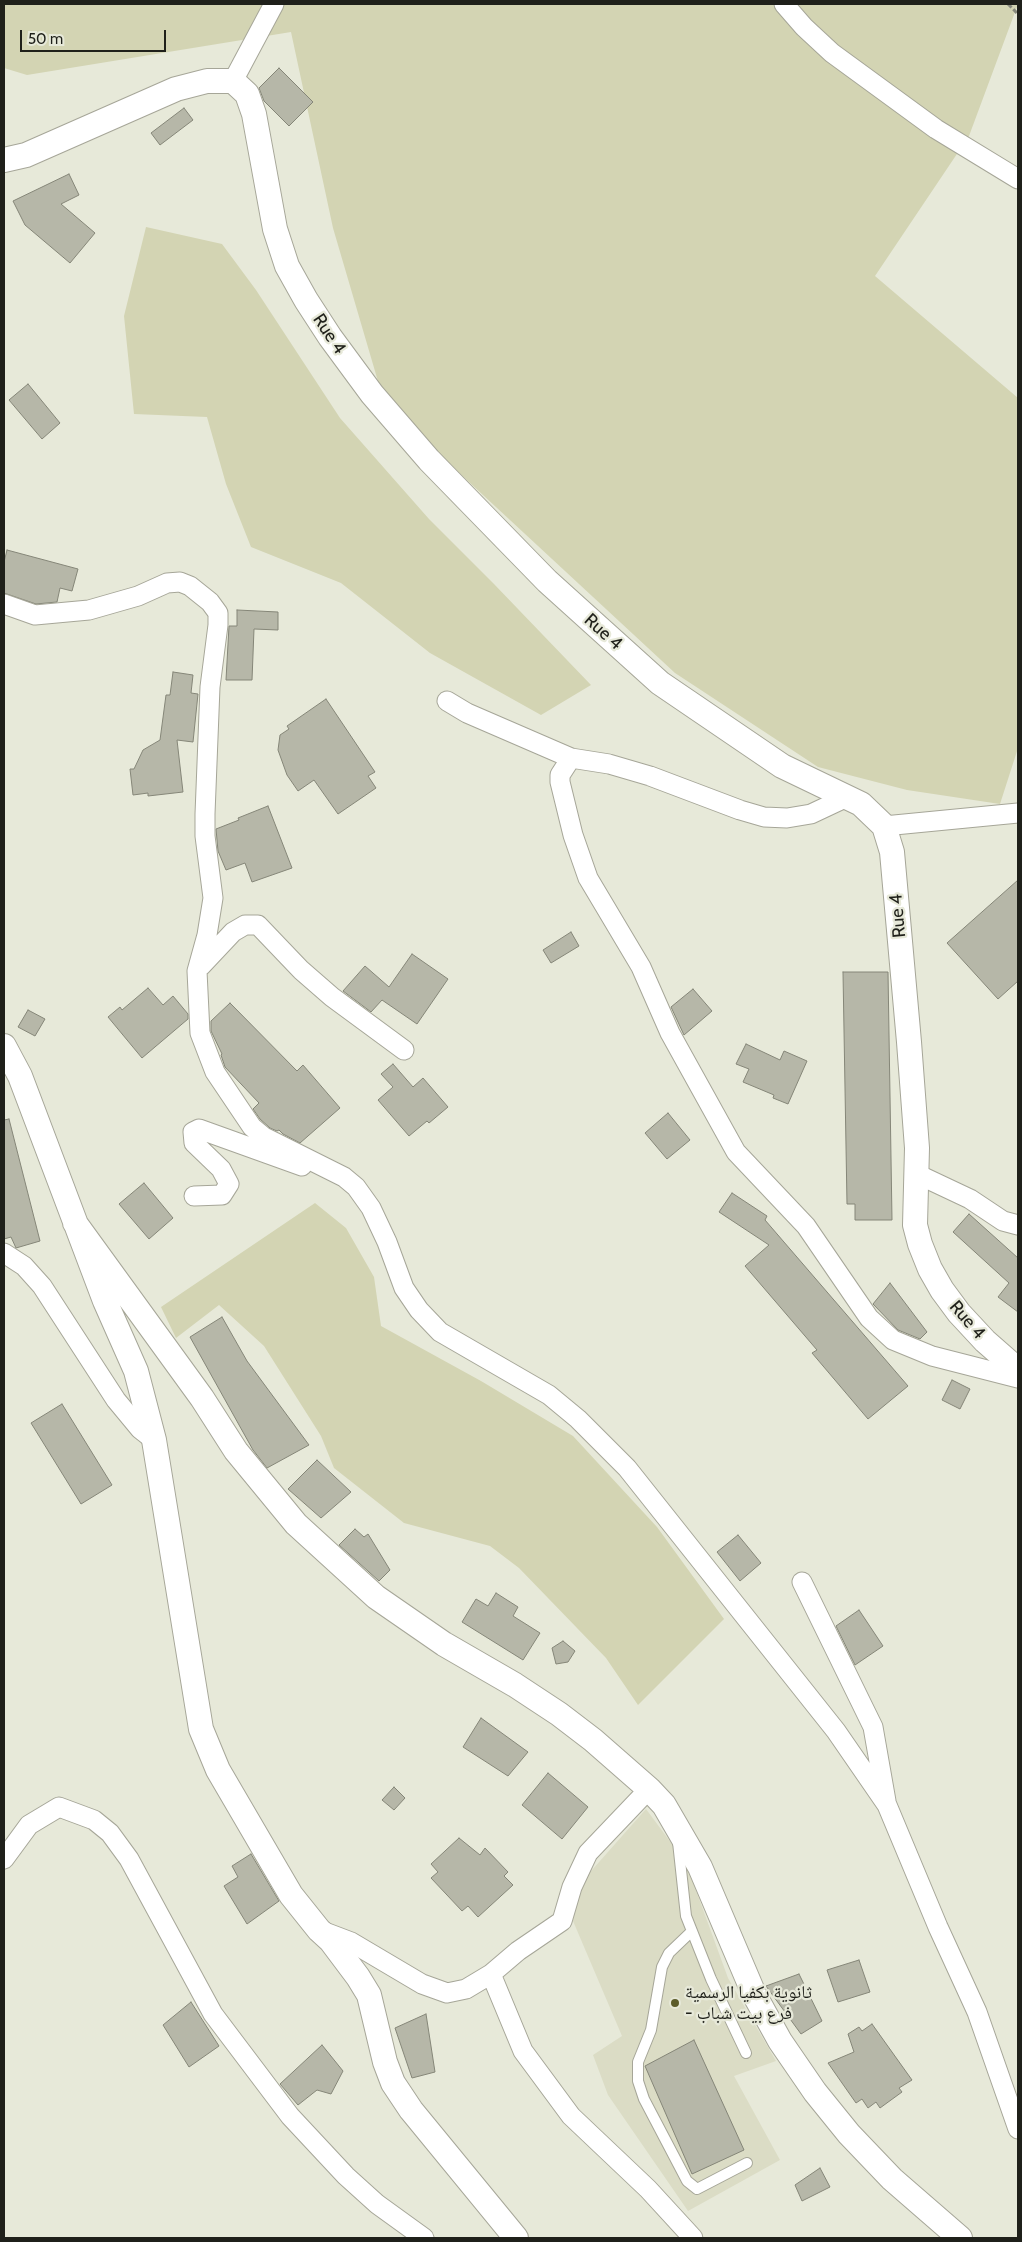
<!DOCTYPE html>
<meta charset="utf-8">
<style>
body{margin:0}
#map{position:relative;width:1022px;height:2242px;overflow:hidden;background:#e7e9d9;font-family:Cabin,sans-serif}
canvas{display:block}
.frame{position:absolute;inset:0;border:5px solid #1f201a;pointer-events:none}
.scale{position:absolute;left:20px;top:30px;width:146px;height:22px;box-sizing:border-box;border:2px solid #1f201a;border-top:0;padding-left:6px;font-size:15px;line-height:18px;white-space:nowrap;color:#1f201a;-webkit-text-stroke:4px #e7e9d9;paint-order:stroke}
</style>
<div id="map">
<canvas width="1022" height="2242"></canvas>
<div class="frame"></div>
<div class="scale">50 m</div>
</div>
<script>
const ctx = document.querySelector('canvas').getContext('2d');
ctx.lineJoin = 'round';
function paint(path, color) { ctx.fillStyle = color; ctx.fill(path, 'evenodd'); }
const poly = rows => new Path2D(rows.map(r => 'M' + r).join(''));
function strokePath(path, color, width, dash) { ctx.strokeStyle = color; ctx.lineWidth = width; ctx.lineCap = dash ? 'butt' : 'round'; ctx.setLineDash(dash || []); ctx.stroke(path); }
function drawText(font, color, halo, rows, align = 'center') {
  ctx.font = font + ' Cabin,"Noto Naskh Arabic",sans-serif'; ctx.lineWidth = 4.5; ctx.setLineDash([]); ctx.textBaseline = 'middle'; ctx.strokeStyle = halo; ctx.fillStyle = color; for (const [text, x, y, turn = 0] of rows) {
    ctx.save(); ctx.translate(x, y); ctx.rotate((+turn || 0) * Math.PI / 180); ctx.textAlign = isNaN(turn) ? turn : align; if (halo) ctx.strokeText(text, 0, 0); ctx.fillText(text, 0, 0); ctx.restore();
  }
}
paint(poly([
 [646,1809,686,1863,728,1978,776,2061,734,2076,780,2160,688,2211,608,2095,593,2055,622,2036,573,1921,577,1896,584,1879]
]), '#dbdcc5');
paint(poly([
 [4,4,1018,4,969,136,875,276,1018,398,1018,748,1000,804,907,790,818,767,675,673,442,457,382,395,333,228,291,32,27,75,4,68],
 [146,227,222,244,256,290,340,418,429,519,494,584,591,685,541,715,430,653,341,583,251,547,226,484,207,417,134,414,124,316],
 [315,1203,346,1228,374,1277,381,1326,481,1381,573,1436,657,1527,724,1619,638,1705,606,1658,519,1568,490,1546,404,1523,334,1468,321,1436,264,1346,219,1305,176,1338,161,1307]
]), '#d3d4b3');
const building = poly([
 [279,68,313,102,289,126,264,101,259,88,279,68],
 [184,108,193,120,160,145,151,133,184,108],
 [69,174,79,195,61,204,95,233,70,263,25,225,13,201,69,174],
 [28,384,60,423,42,439,9,400,28,384],
 [7,550,78,569,72,591,60,588,57,602,36,604,4,593,4,562,7,550],
 [237,610,278,612,278,630,254,629,252,680,226,680,229,626,237,626,237,610],
 [173,672,193,675,191,693,198,694,193,742,177,740,183,792,148,796,148,793,133,795,130,769,134,769,143,750,160,740,166,695,170,695,173,672],
 [326,699,375,772,368,776,376,788,338,814,314,780,298,791,287,775,278,750,280,735,289,729,287,726,326,699],
 [268,806,292,868,252,882,245,863,226,870,218,851,216,829,239,820,238,818,268,806],
 [1018,880,1018,981,998,999,947,943,1018,880],
 [571,932,579,946,551,963,543,950,571,932],
 [412,954,448,979,417,1024,382,1000,371,1012,343,991,365,966,389,987,412,954],
 [843,972,888,972,892,1220,855,1220,855,1204,847,1204,843,972],
 [148,988,163,1005,173,996,188,1014,188,1019,142,1058,108,1017,120,1007,122,1010,148,988],
 [693,989,712,1011,684,1035,671,1007,693,989],
 [230,1003,297,1071,303,1065,340,1108,300,1143,283,1134,279,1130,277,1131,270,1128,260,1119,253,1109,259,1103,225,1067,221,1055,222,1054,211,1031,211,1021,230,1003],
 [28,1010,45,1019,35,1036,18,1027,28,1010],
 [746,1044,780,1060,784,1051,807,1061,788,1104,773,1098,774,1095,743,1082,749,1069,736,1064,746,1044],
 [393,1064,413,1087,423,1078,448,1107,429,1123,427,1121,409,1136,378,1100,393,1087,381,1074,393,1064],
 [668,1113,690,1140,667,1159,645,1133,668,1113],
 [9,1119,40,1241,16,1248,11,1237,4,1239,4,1120,9,1119],
 [144,1183,173,1218,149,1239,119,1204,144,1183],
 [732,1193,767,1216,765,1220,908,1386,868,1419,812,1353,817,1350,745,1266,769,1245,719,1212,732,1193],
 [969,1214,1018,1258,1018,1312,998,1297,1009,1283,953,1232,969,1214],
 [890,1283,927,1332,920,1339,898,1330,873,1304,890,1283],
 [222,1317,247,1361,309,1445,267,1468,253,1450,190,1337,222,1317],
 [952,1380,970,1389,960,1409,942,1400,952,1380],
 [62,1404,112,1485,81,1504,31,1423,62,1404],
 [317,1460,351,1492,321,1518,288,1489,317,1460],
 [355,1529,364,1537,368,1534,390,1570,379,1581,339,1545,355,1529],
 [738,1535,761,1563,740,1581,717,1552,738,1535],
 [496,1593,518,1607,513,1616,540,1633,523,1660,462,1622,476,1599,488,1606,496,1593],
 [859,1610,883,1646,855,1665,836,1626,859,1610],
 [563,1641,575,1651,568,1662,556,1664,552,1648,563,1641],
 [481,1718,528,1752,508,1776,463,1747,481,1718],
 [548,1773,588,1807,562,1839,522,1805,548,1773],
 [394,1787,405,1798,394,1810,382,1800,394,1787],
 [459,1838,480,1855,485,1848,508,1872,504,1876,513,1885,478,1917,468,1906,462,1911,431,1878,438,1872,431,1864,459,1838],
 [251,1854,279,1901,247,1924,224,1886,238,1877,232,1866,251,1854],
 [859,1960,870,1992,838,2002,827,1970,859,1960],
 [799,1974,822,2021,801,2034,766,1986,799,1974],
 [191,2002,219,2046,189,2067,163,2025,191,2002],
 [426,2014,435,2072,412,2078,395,2028,426,2014],
 [872,2024,912,2080,899,2088,902,2092,880,2108,876,2102,868,2108,862,2099,856,2103,828,2063,854,2052,848,2034,859,2027,862,2031,872,2024],
 [694,2040,744,2150,692,2174,645,2066,694,2040],
 [322,2045,343,2071,331,2094,317,2090,298,2105,280,2084,322,2045],
 [820,2168,830,2187,802,2201,795,2185,820,2168]
]);
paint(building, '#b6b7a8');
strokePath(building, '#858678', 1);
const service = poly([
 [678,1842,686,1916,711,1979,746,2053],
 [692,1931,669,1953,662,1967,651,2030,638,2062,638,2081,644,2099,687,2181,697,2189,747,2163]
]);
const minor = poly([
 [784,4,804,27,832,53,936,129,1018,179],
 [233,81,274,4],
 [4,604,35,615,89,610,138,596,167,583,180,582,190,586,210,602,218,613,218,625,210,687,205,814,205,836,213,898,207,935,197,971,200,1033,215,1072,252,1127,264,1137,344,1177,356,1187,371,1208,387,1242,404,1288,419,1310,440,1332,549,1395,578,1419,627,1468,836,1731,887,1805,938,1927,977,2012,1018,2129],
 [447,701,467,713,571,758],
 [845,798,811,814,787,818,764,817,740,810,650,776,609,764,571,758,560,775,560,782,573,835,588,878,641,967,670,1033,736,1152,806,1226,869,1318,893,1340,932,1356,1018,1378],
 [884,826,1018,813],
 [201,966,233,932,245,925,258,925,301,970,332,997,404,1050],
 [917,1174,970,1199,1003,1221,1018,1225],
 [194,1196,222,1195,229,1184,221,1169,194,1143,193,1132,199,1129,302,1166],
 [4,1253,24,1266,42,1286,116,1400,140,1429,154,1440],
 [802,1582,873,1727,886,1801],
 [4,1859,29,1825,59,1807,94,1820,110,1833,129,1859,213,2014,290,2116,346,2176,377,2204,424,2238],
 [322,1931,351,1942,422,1984,447,1993,466,1989,491,1974,518,1951,562,1921,572,1887,588,1853,649,1789],
 [491,1974,523,2051,571,2116,648,2189,693,2238]
]);
const tertiary = poly([
 [4,160,26,155,176,89,207,81,233,81,247,94,254,114,275,229,287,266,306,300,330,337,372,394,429,460,547,581,660,683,782,766,861,804,884,826,892,852,909,1042,917,1148,915,1225,920,1244,930,1269,942,1290,959,1313,985,1341,1018,1370],
 [4,1046,20,1076,105,1301,136,1371,154,1440,201,1729,218,1770,291,1895,319,1930,331,1941,358,1977,369,1995,385,2062,393,2083,411,2110,516,2238],
 [75,1223,202,1398,236,1451,296,1524,376,1597,444,1644,515,1685,559,1714,593,1740,649,1789,664,1805,700,1867,754,1994,780,2041,815,2092,849,2134,892,2179,960,2238]
]);
strokePath(service, '#a6a698', 12);
strokePath(minor, '#a6a698', 21);
strokePath(tertiary, '#a6a698', 26);
strokePath(poly([
 [1008,4,1018,14]
]), '#86887c', 3, [5, 2.5]);
strokePath(service, '#fff', 10);
strokePath(minor, '#fff', 19);
strokePath(tertiary, '#fff', 24);
for (const [x, y, r, color] of [
 [675,2003,5,"#5c5c2a"]
]) { const dot = new Path2D(); dot.arc(x, y, r, 0, 2 * Math.PI); ctx.fillStyle = color; ctx.fill(dot); strokePath(dot, '#e7e9d9', 2); }
drawText('18px', '#1f201a', '#e7e9d9', [
 ["Rue 4",329,334,56],
 ["Rue 4",603,632,42],
 ["Rue 4",898,916,-95],
 ["Rue 4",967,1320,49]
]);
drawText('18px', '#1f201a', '#e7e9d9', [
 ["ثانوية بكفيا الرسمية",685,1993],
 ["- فرع بيت شباب",685,2014]
], 'left');
</script>
